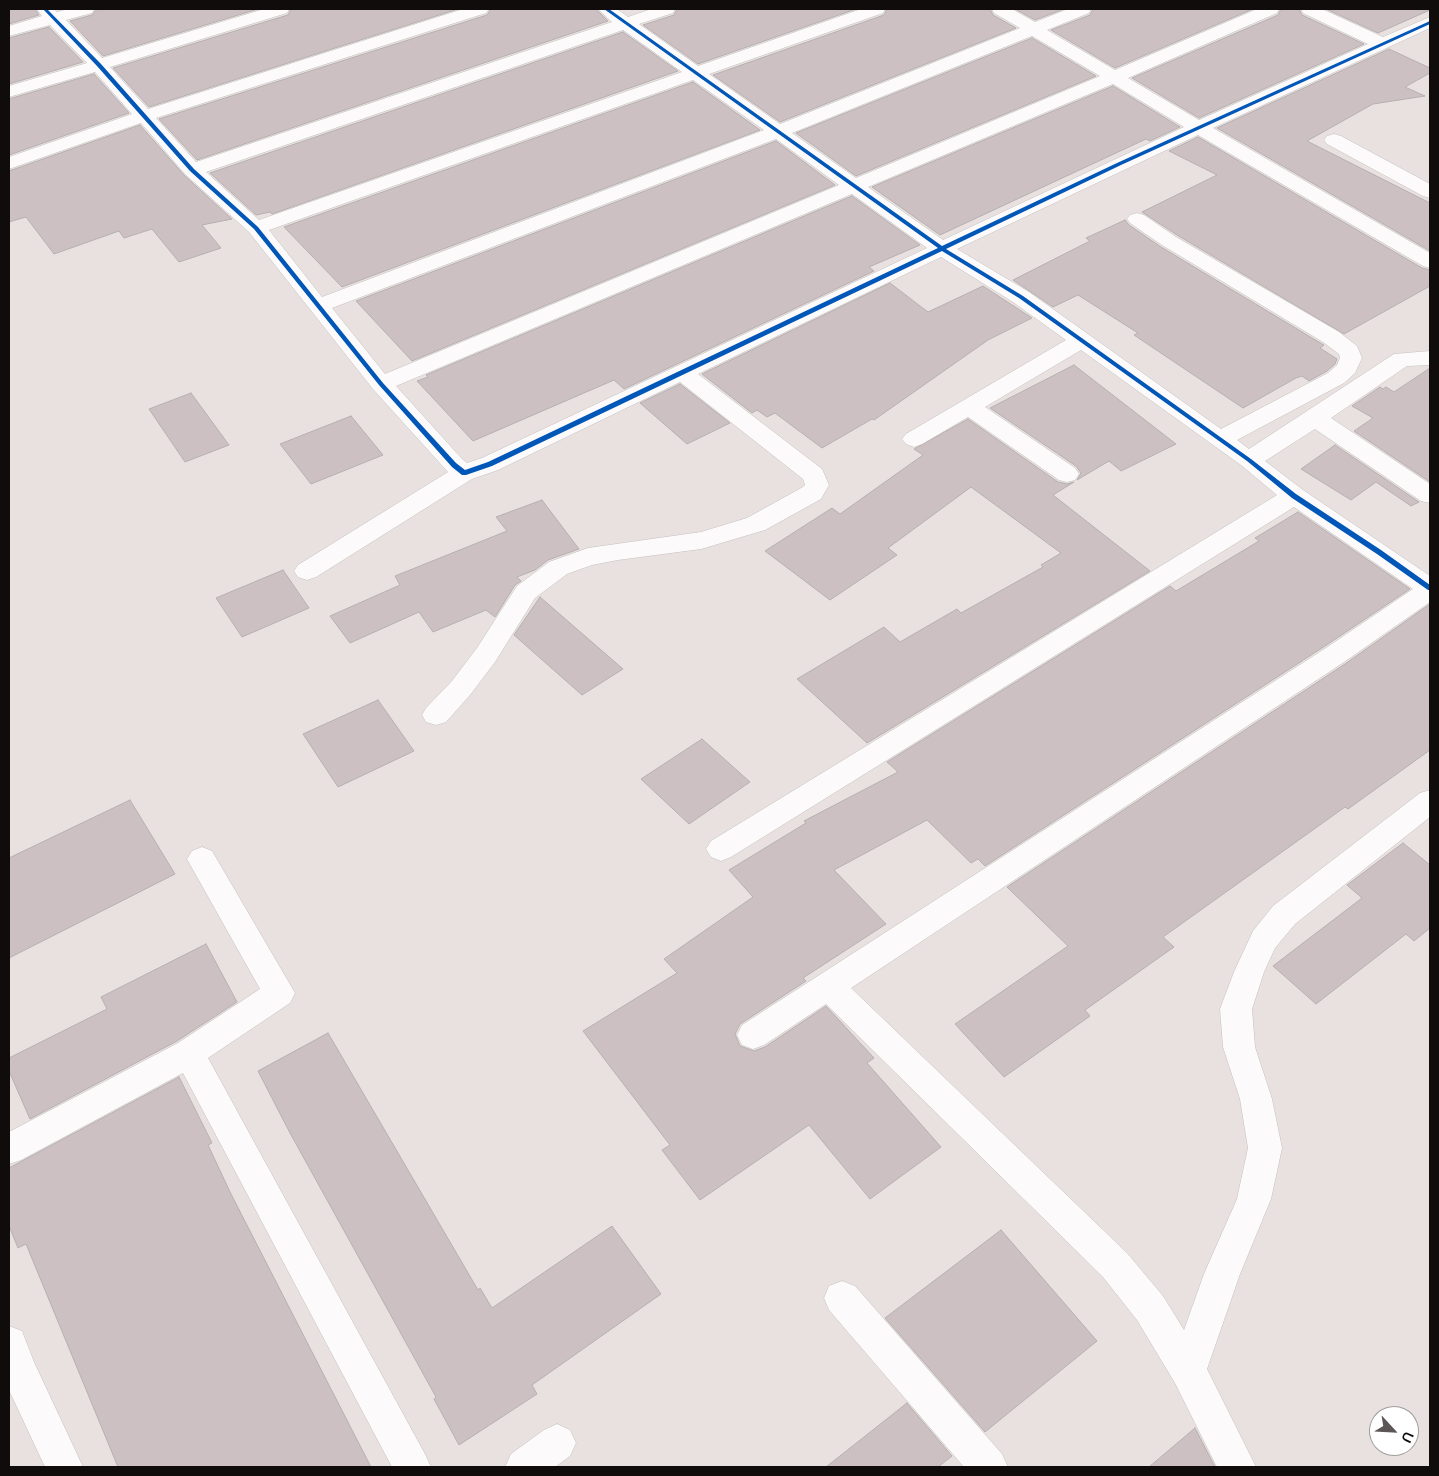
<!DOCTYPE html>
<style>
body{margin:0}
#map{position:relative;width:1439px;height:1476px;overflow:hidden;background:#e8e1e0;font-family:"Nunito Sans",sans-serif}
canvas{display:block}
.frame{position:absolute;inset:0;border:10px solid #100c0b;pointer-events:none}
.north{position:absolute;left:1369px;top:1406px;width:50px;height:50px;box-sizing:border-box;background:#fff;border:1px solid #9f9e9d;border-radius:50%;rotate:115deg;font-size:14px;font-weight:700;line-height:20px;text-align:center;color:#100c0b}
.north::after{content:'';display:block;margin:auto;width:18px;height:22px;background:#5c5756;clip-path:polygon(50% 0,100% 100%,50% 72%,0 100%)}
</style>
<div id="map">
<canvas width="1439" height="1476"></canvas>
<div class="frame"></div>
<div class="north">U</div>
</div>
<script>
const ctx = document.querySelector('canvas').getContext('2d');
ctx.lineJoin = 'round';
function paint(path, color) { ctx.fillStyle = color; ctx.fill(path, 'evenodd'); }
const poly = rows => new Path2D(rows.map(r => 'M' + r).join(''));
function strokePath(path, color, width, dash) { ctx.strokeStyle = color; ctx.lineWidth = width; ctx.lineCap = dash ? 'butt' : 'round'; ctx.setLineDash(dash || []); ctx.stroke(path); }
const building = poly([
 [9,9,35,9,39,15,9,24,9,9],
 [100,9,258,9,103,56,70,21,92,15,96,10,100,9],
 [291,9,458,9,149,107,113,68,288,15,291,9],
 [491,9,596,9,608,21,197,160,159,119,487,15,491,9],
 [677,9,856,9,698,64,643,25,674,15,677,9],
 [887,9,990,9,993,15,1016,28,780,122,713,75,884,15,887,9],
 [1015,9,1064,9,1035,20,1015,9],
 [1093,9,1253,9,1115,68,1051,30,1090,15,1093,9],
 [1281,9,1299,9,1302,15,1364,44,1199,118,1132,78,1278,15,1281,9],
 [1326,9,1430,9,1430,10,1378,33,1326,9],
 [49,27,83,62,9,84,9,38,49,27],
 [623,32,678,71,272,214,270,212,256,215,210,173,623,32],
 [1032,38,1096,76,856,176,796,133,1032,38],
 [1389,49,1430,68,1430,73,1405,87,1425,96,1373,104,1307,141,1430,203,1430,251,1217,128,1389,49],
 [94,74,129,113,9,155,9,99,94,74],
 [693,82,760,130,342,287,284,227,693,82],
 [1113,86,1180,127,1150,141,1146,139,940,235,872,187,1113,86],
 [140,125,184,175,232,219,202,225,221,248,179,262,152,229,124,238,119,231,54,254,26,217,9,222,9,171,140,125],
 [1198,137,1422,268,1430,270,1430,286,1344,334,1177,235,1142,212,1217,175,1169,151,1198,137],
 [776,141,835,185,412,361,356,301,776,141],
 [852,196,920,245,869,267,874,271,624,389,614,380,473,441,417,381,428,377,426,375,852,196],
 [1125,220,1129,225,1161,247,1322,344,1324,345,1320,348,1337,359,1335,364,1327,371,1309,381,1302,376,1296,378,1243,408,1134,335,1138,333,1078,295,1053,307,1013,280,1090,241,1086,238,1125,220],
 [890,283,928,312,983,286,1032,318,988,340,874,420,872,419,822,448,775,413,767,417,757,410,752,413,702,374,890,283],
 [1074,365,1176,444,1121,471,1109,461,1077,480,1081,473,1076,466,990,408,1074,365],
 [1430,368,1430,482,1354,431,1373,418,1352,406,1380,387,1383,389,1386,387,1394,392,1430,368],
 [680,384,730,423,687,444,640,403,680,384],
 [191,393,229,445,185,462,149,409,191,393],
 [351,416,383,455,311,484,280,444,351,416],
 [968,419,1058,482,1067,484,1074,482,1053,495,1150,571,867,743,797,679,884,627,900,642,957,609,961,613,1043,567,1041,565,1061,553,971,487,888,548,897,555,830,600,765,551,832,508,840,514,923,455,914,449,968,419],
 [1335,445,1419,502,1411,506,1376,482,1351,500,1301,469,1335,445],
 [542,500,579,549,548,560,535,570,517,577,521,581,515,585,495,617,486,610,433,632,419,612,350,643,330,616,400,585,395,576,507,531,496,517,542,500],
 [1298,512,1410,589,1325,646,985,866,978,859,971,863,927,820,834,870,886,924,803,978,806,981,740,1024,735,1034,740,1046,754,1051,765,1047,826,1006,874,1058,867,1063,941,1147,870,1199,809,1125,700,1200,662,1150,670,1145,583,1031,677,973,664,959,753,897,729,870,806,823,804,821,898,772,887,762,1170,586,1176,591,1259,541,1255,538,1298,512],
 [283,570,309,608,242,637,216,598,283,570],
 [540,597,623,669,582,695,514,635,540,597],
 [1430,604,1430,750,1348,809,1345,807,1163,937,1174,947,1085,1010,1090,1016,1004,1077,955,1024,1068,946,1007,887,1345,664,1430,604],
 [378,700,414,751,338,787,303,734,378,700],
 [702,739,750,782,689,824,641,779,702,739],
 [130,800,175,874,9,958,9,858,130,800],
 [1403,843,1430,865,1430,928,1414,941,1406,934,1316,1004,1273,966,1362,898,1347,885,1403,843],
 [206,944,237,1002,177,1041,30,1119,9,1071,9,1058,107,1009,101,997,206,944],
 [328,1033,478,1290,480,1288,492,1308,612,1226,661,1294,532,1385,537,1394,459,1445,434,1399,436,1397,290,1133,258,1071,328,1033],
 [179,1077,212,1143,208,1145,231,1194,371,1467,118,1467,26,1244,18,1248,9,1226,9,1168,179,1077],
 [1001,1230,1097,1341,985,1432,885,1318,1001,1230],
 [907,1403,952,1456,938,1467,826,1467,907,1403],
 [1195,1428,1215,1467,1149,1467,1195,1428]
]);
paint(building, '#ccc0c3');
strokePath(building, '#b5b0b0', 1);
const street = poly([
 [37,9,54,9,57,12,68,9,94,9,92,13,66,20,102,58,264,9,289,9,287,13,110,67,148,109,463,9,489,9,486,13,156,118,196,162,612,22,598,9,617,9,628,17,651,9,675,9,673,13,639,24,698,66,861,9,885,9,883,13,709,74,780,124,1020,28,994,13,992,9,1012,9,1035,22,1068,9,1091,9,1089,13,1047,30,1115,70,1257,9,1279,9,1277,13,1128,78,1199,120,1368,44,1303,13,1301,9,1322,9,1383,37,1430,17,1430,28,1213,128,1430,253,1430,268,1423,266,1198,135,957,249,1029,292,1221,429,1328,373,1337,365,1340,358,1339,354,1323,342,1162,245,1130,223,1127,219,1130,215,1137,213,1144,215,1176,237,1339,332,1357,346,1362,358,1355,373,1344,383,1237,440,1249,449,1394,354,1430,351,1430,365,1407,366,1331,418,1430,484,1430,503,1421,501,1315,429,1265,461,1303,490,1430,576,1430,602,1344,662,851,988,1127,1253,1163,1296,1184,1330,1204,1274,1237,1199,1248,1148,1240,1099,1223,1047,1220,1009,1234,972,1253,931,1273,906,1420,793,1430,790,1430,817,1295,924,1275,948,1264,972,1252,1009,1255,1047,1272,1099,1282,1148,1271,1199,1240,1274,1207,1369,1256,1467,1217,1467,1175,1383,1137,1320,1103,1277,826,1004,764,1045,753,1049,742,1045,737,1035,742,1025,1326,648,1413,589,1294,507,731,857,721,861,711,857,706,849,711,841,1277,495,1241,465,1081,350,985,407,1075,468,1079,474,1075,480,1067,482,1059,480,968,417,922,444,914,447,906,444,902,439,906,434,1066,340,1013,302,941,257,698,374,822,469,829,485,821,499,765,530,701,549,618,560,592,565,567,574,535,598,495,662,470,695,446,722,436,725,426,722,422,715,426,708,452,681,477,648,517,586,549,562,588,548,701,532,747,518,803,487,805,485,803,479,680,382,498,470,472,479,316,577,307,580,298,577,294,571,298,565,448,472,373,389,249,232,185,174,141,123,9,169,9,157,132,114,95,72,9,97,9,86,87,63,50,25,9,36,9,26,42,16,37,9],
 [623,30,682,72,259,220,206,172,623,30],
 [1032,36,1100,76,856,178,792,133,1032,36],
 [693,80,764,130,322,297,269,230,693,80],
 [1113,84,1184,127,943,240,868,187,1113,84],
 [776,139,839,185,385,374,332,308,776,139],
 [852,194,927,248,482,458,467,463,462,459,396,386,852,194],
 [1334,134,1341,136,1430,184,1430,198,1423,196,1327,144,1324,140,1327,136,1334,134],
 [202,847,212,851,295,993,290,1003,208,1058,425,1454,431,1467,392,1467,183,1073,21,1160,9,1164,9,1132,178,1043,260,989,187,859,192,851,202,847],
 [842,1281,855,1286,1002,1454,1008,1467,964,1467,829,1310,824,1298,829,1286,842,1281],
 [9,1326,22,1331,34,1362,83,1467,45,1467,9,1390,9,1326],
 [557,1424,570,1430,576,1443,570,1456,555,1467,505,1467,511,1454,544,1430,557,1424]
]);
strokePath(street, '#c4c0bf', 1);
paint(street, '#fcfafa');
paint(poly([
 [43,9,47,9,101,64,194,169,258,227,383,383,456,463,465,470,488,462,938,248,604,9,609,9,942,246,1117,163,1430,21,1430,24,1121,165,946,249,1023,296,1251,459,1296,494,1381,550,1430,585,1430,590,1428,590,1377,554,1292,498,1247,461,1019,298,942,251,492,466,466,475,462,475,452,467,379,385,254,229,190,171,97,66,43,9]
]), '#0057b8');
</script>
